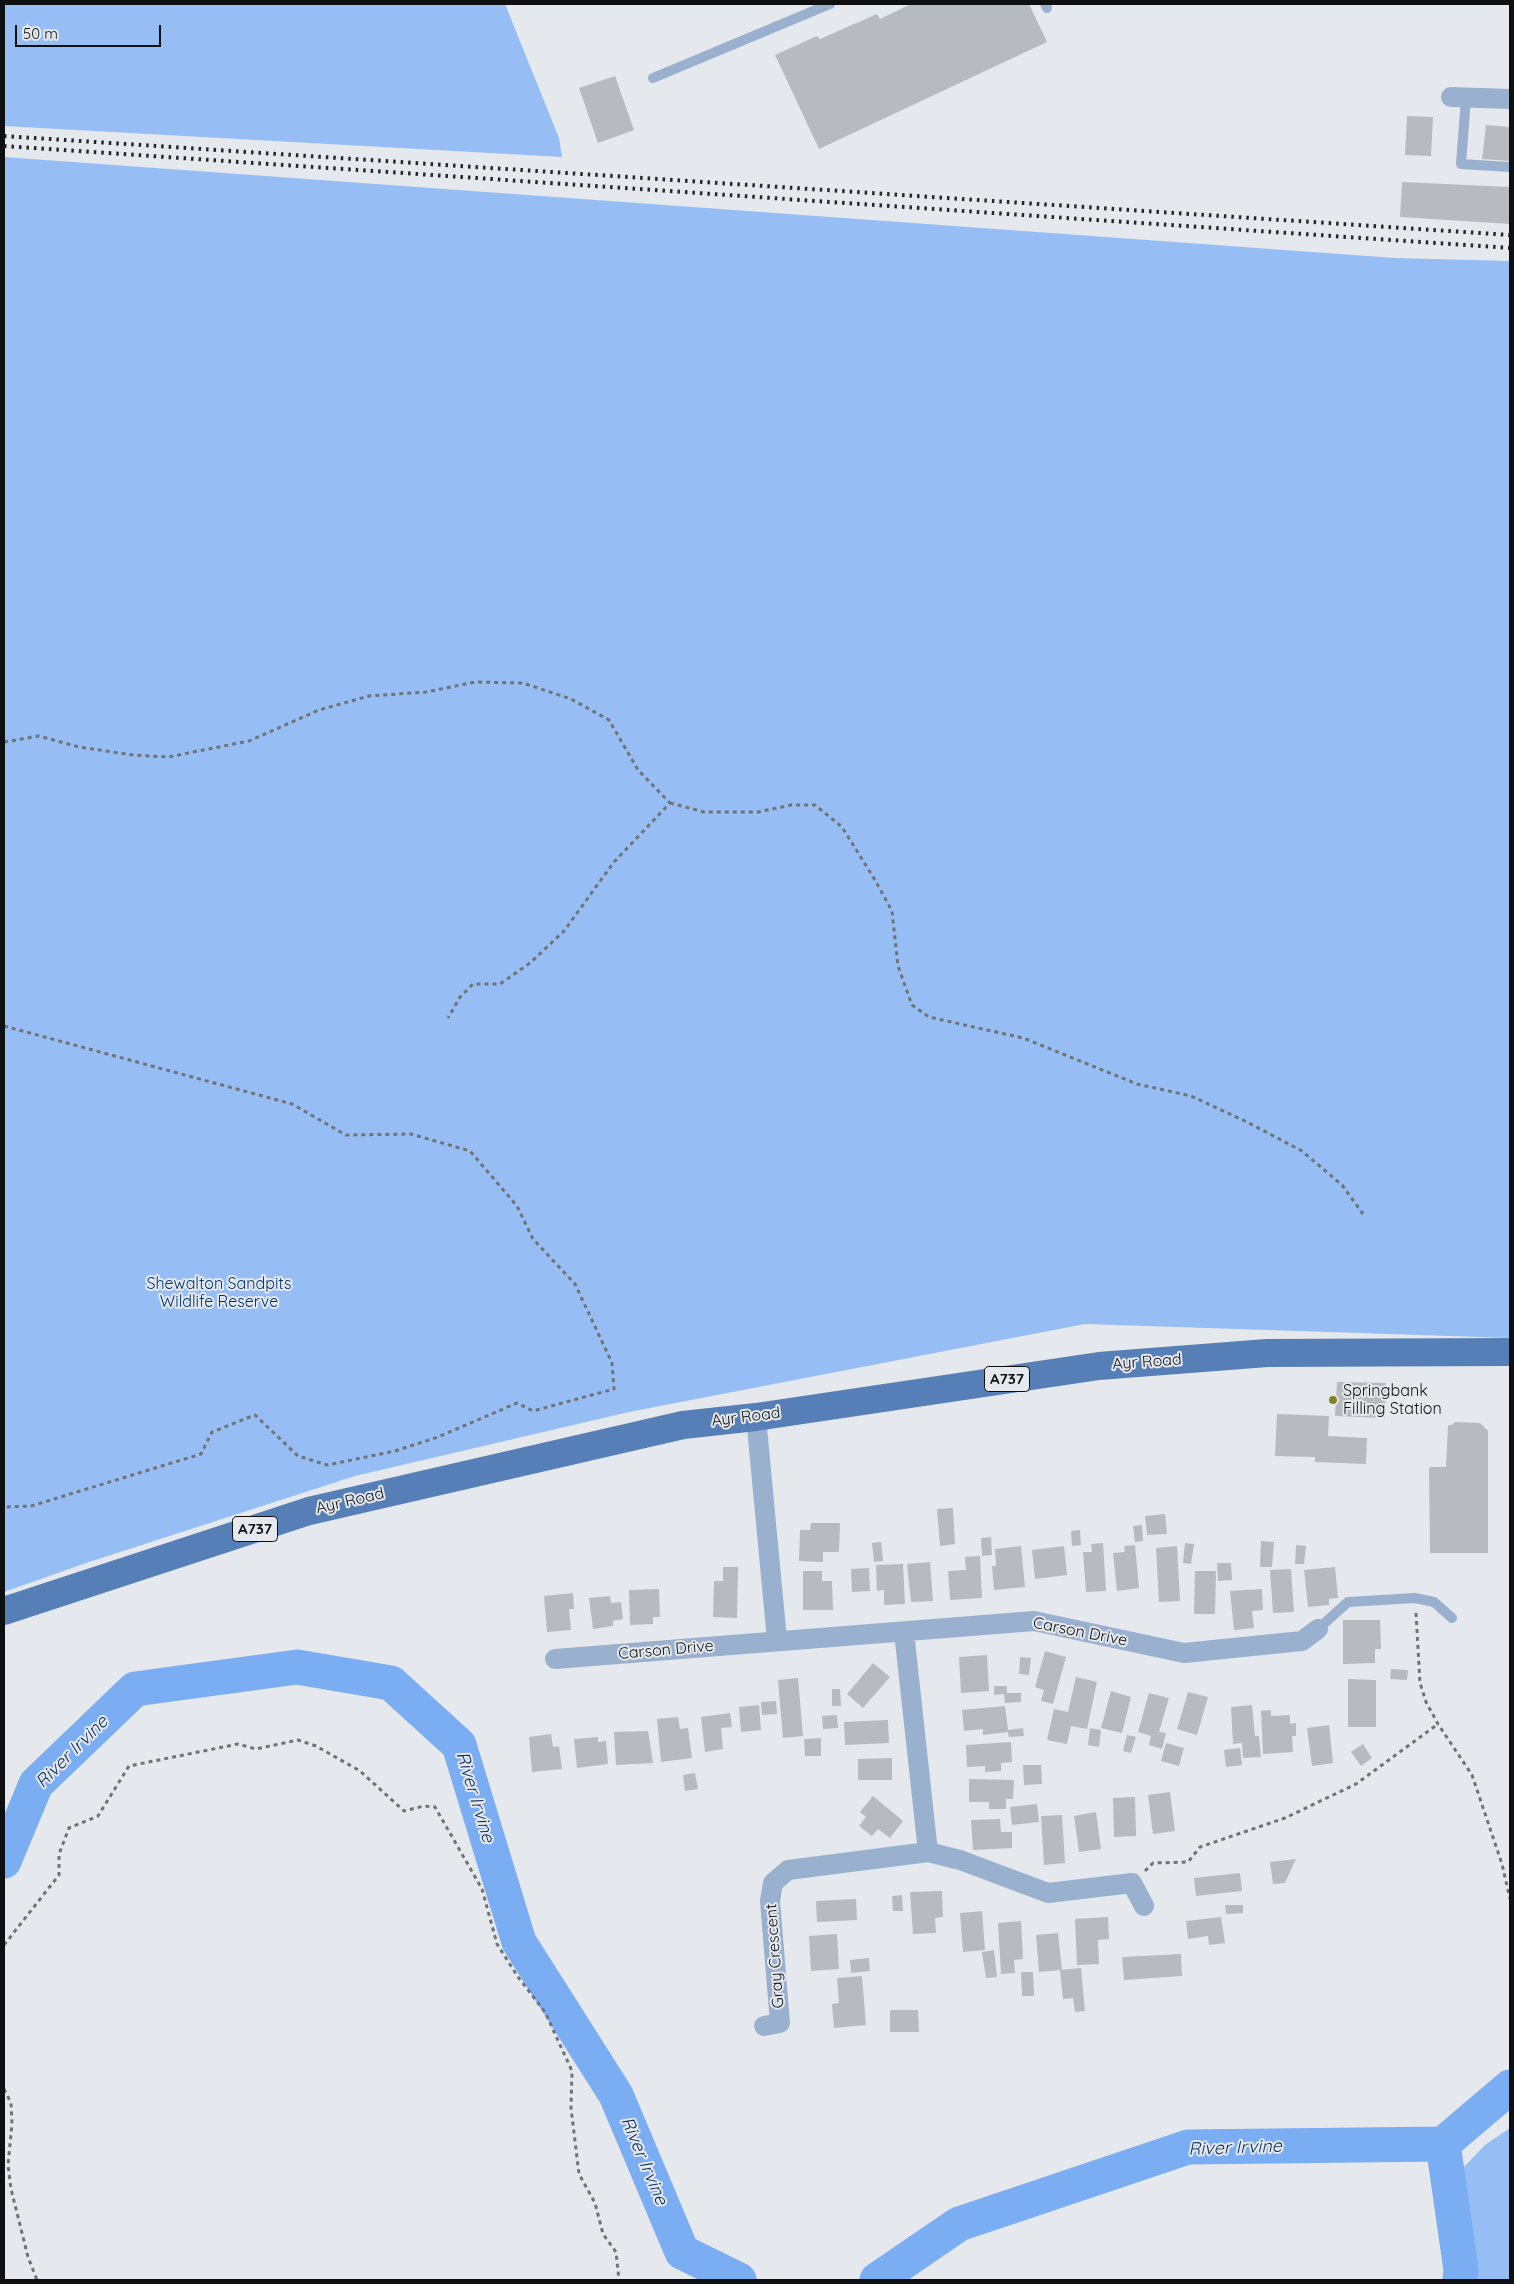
<!DOCTYPE html>
<style>
body{margin:0}
#map{position:relative;width:1514px;height:2284px;overflow:hidden;background:#e5e9ed;font-family:Quicksand,sans-serif}
canvas{display:block}
.frame{position:absolute;inset:0;border:5px solid #0e0f11;pointer-events:none}
.scale{position:absolute;left:15px;top:25px;width:146px;height:22px;box-sizing:border-box;border:2px solid #0e0f11;border-top:0;padding-left:6px;font-size:15px;line-height:18px;white-space:nowrap;color:#0e0f11;-webkit-text-stroke:4px #e5e9ed;paint-order:stroke}
</style>
<div id="map">
<canvas width="1514" height="2284"></canvas>
<div class="frame"></div>
<div class="scale">50 m</div>
</div>
<script>
const ctx = document.querySelector('canvas').getContext('2d');
ctx.lineJoin = 'round';
function paint(path, color) { ctx.fillStyle = color; ctx.fill(path, 'evenodd'); }
const poly = rows => new Path2D(rows.map(r => 'M' + r).join(''));
function strokePath(path, color, width, dash) { ctx.strokeStyle = color; ctx.lineWidth = width; ctx.lineCap = dash ? 'butt' : 'round'; ctx.setLineDash(dash || []); ctx.stroke(path); }
function drawText(font, color, halo, rows, align = 'center') {
  ctx.font = font + ' Quicksand,sans-serif'; ctx.lineWidth = 4; ctx.setLineDash([]); ctx.textBaseline = 'middle'; ctx.strokeStyle = halo; ctx.fillStyle = color; for (const [text, x, y, turn = 0] of rows) {
    ctx.save(); ctx.translate(x, y); ctx.rotate((+turn || 0) * Math.PI / 180); ctx.textAlign = isNaN(turn) ? turn : align; if (halo) ctx.strokeText(text, 0, 0); ctx.fillText(text, 0, 0); ctx.restore();
  }
}
paint(poly([
 [4,4,505,4,559,138,562,157,4,126],
 [4,157,1395,258,1510,261,1510,1338,1085,1324,629,1412,355,1476,86,1563,4,1592],
 [1510,2128,1510,2280,1474,2280,1467,2229,1461,2210,1460,2171,1485,2145]
]), '#97bef4');
strokePath(poly([
 [4,1861,36,1784,135,1689,297,1667,391,1683,459,1745,519,1942,616,2095,682,2252,739,2280],
 [1443,2144,1461,2270,1460,2280],
 [877,2280,959,2224,1188,2147,1443,2144,1510,2087]
]), '#7badf3', 35);
paint(poly([
 [911,4,1029,4,1047,42,819,149,775,55,817,36,820,39,877,14,880,19],
 [615,76,634,130,598,143,579,88],
 [1407,116,1433,117,1431,156,1405,155],
 [1486,125,1510,127,1510,161,1482,159],
 [1402,182,1510,187,1510,224,1400,217],
 [1337,1382,1386,1383,1385,1418,1335,1416],
 [1277,1414,1329,1416,1328,1436,1367,1438,1366,1464,1315,1462,1315,1457,1275,1456],
 [1455,1422,1480,1423,1488,1431,1488,1553,1430,1553,1429,1469,1430,1467,1446,1467,1448,1425,1452,1425],
 [953,1508,955,1544,940,1546,937,1509],
 [1165,1514,1167,1534,1147,1535,1145,1516],
 [811,1523,840,1523,839,1552,823,1552,823,1562,799,1561,800,1530,810,1530],
 [1142,1525,1143,1541,1135,1542,1133,1526],
 [1080,1530,1081,1545,1072,1546,1071,1531],
 [991,1537,992,1555,982,1556,981,1538],
 [1261,1541,1274,1542,1272,1567,1260,1567],
 [881,1542,883,1561,874,1562,872,1543],
 [1103,1543,1106,1591,1086,1592,1083,1552,1092,1552,1091,1544],
 [1185,1543,1194,1544,1191,1564,1183,1563],
 [1135,1545,1139,1588,1117,1591,1113,1553,1125,1552,1124,1546],
 [1296,1545,1306,1546,1304,1564,1295,1564],
 [1021,1546,1025,1587,994,1590,992,1566,996,1566,995,1549],
 [1064,1546,1067,1575,1035,1579,1032,1550],
 [1177,1546,1180,1601,1159,1602,1156,1548],
 [980,1556,982,1598,950,1600,948,1571,966,1570,965,1557],
 [930,1562,933,1601,911,1602,907,1564],
 [1217,1563,1231,1563,1232,1580,1218,1581],
 [903,1564,905,1604,884,1605,884,1590,877,1591,876,1565],
 [723,1567,738,1567,737,1618,713,1617,714,1581,723,1581],
 [1335,1567,1338,1598,1329,1599,1329,1605,1308,1607,1304,1570],
 [869,1568,870,1591,852,1592,851,1569],
 [1291,1569,1294,1612,1273,1613,1270,1570],
 [803,1571,822,1571,822,1581,832,1581,833,1610,803,1610],
 [1195,1571,1216,1571,1215,1614,1194,1614],
 [659,1589,660,1617,653,1617,653,1624,630,1625,629,1590],
 [1262,1589,1263,1610,1252,1611,1254,1628,1234,1630,1230,1591],
 [573,1593,574,1609,569,1609,571,1630,547,1632,544,1596],
 [610,1596,611,1603,621,1602,623,1619,613,1621,613,1626,593,1629,589,1598],
 [1343,1620,1380,1620,1381,1649,1375,1649,1375,1663,1343,1664],
 [1045,1651,1066,1657,1053,1704,1041,1701,1044,1690,1035,1687],
 [987,1655,989,1691,961,1693,959,1657],
 [1020,1657,1031,1658,1029,1675,1019,1674],
 [873,1663,890,1677,863,1708,847,1694],
 [1391,1669,1408,1670,1407,1680,1390,1679],
 [1076,1677,1097,1682,1087,1729,1071,1726,1067,1744,1047,1740,1054,1709,1068,1712],
 [798,1678,803,1736,783,1738,778,1680],
 [1348,1679,1376,1680,1376,1727,1348,1727],
 [994,1686,1007,1686,1007,1693,1021,1693,1021,1702,1005,1703,1004,1694,994,1695],
 [832,1689,840,1689,841,1706,832,1706],
 [1111,1691,1131,1697,1122,1733,1101,1728],
 [1188,1692,1208,1697,1197,1735,1177,1729],
 [1149,1693,1169,1698,1159,1732,1166,1733,1162,1749,1149,1745,1151,1736,1138,1732],
 [776,1701,777,1714,762,1715,761,1702],
 [759,1705,761,1730,741,1732,739,1707],
 [1252,1705,1255,1736,1259,1736,1261,1757,1243,1758,1242,1743,1233,1744,1231,1707],
 [1005,1706,1008,1730,1023,1728,1024,1736,1009,1737,1008,1732,983,1735,983,1729,964,1731,962,1710],
 [1271,1710,1271,1716,1290,1715,1290,1724,1296,1723,1296,1736,1292,1736,1293,1752,1263,1754,1261,1711],
 [730,1713,732,1727,721,1728,723,1749,705,1752,701,1717],
 [837,1715,838,1728,823,1729,822,1716],
 [678,1717,680,1729,688,1728,692,1758,661,1762,657,1719],
 [888,1720,889,1743,845,1745,844,1722],
 [1329,1725,1333,1763,1312,1766,1307,1728],
 [1090,1728,1101,1730,1099,1747,1088,1745],
 [648,1731,653,1763,616,1765,614,1732],
 [551,1734,553,1747,559,1746,562,1769,532,1772,529,1737],
 [1127,1735,1136,1737,1131,1753,1123,1751],
 [598,1737,598,1742,606,1741,608,1764,577,1768,574,1739],
 [821,1738,821,1756,805,1756,804,1739],
 [1011,1742,1012,1762,1001,1763,1001,1771,985,1772,985,1766,967,1767,966,1745],
 [1166,1743,1184,1748,1179,1766,1161,1761],
 [1363,1744,1372,1758,1361,1766,1351,1752],
 [1240,1748,1242,1765,1226,1767,1224,1750],
 [892,1758,892,1780,858,1780,858,1759],
 [1023,1765,1041,1765,1042,1784,1024,1785],
 [695,1773,698,1789,685,1791,683,1775],
 [969,1779,1014,1780,1013,1799,1006,1799,1006,1809,989,1809,989,1802,969,1802],
 [1170,1792,1175,1831,1153,1834,1148,1795],
 [873,1796,903,1821,890,1838,878,1829,872,1836,859,1826,866,1817,860,1812],
 [1135,1797,1136,1836,1114,1837,1113,1798],
 [1037,1804,1039,1822,1012,1825,1010,1807],
 [1096,1812,1101,1849,1079,1852,1074,1816],
 [1062,1815,1065,1863,1044,1865,1041,1816],
 [1000,1819,1001,1832,1012,1832,1012,1848,973,1850,971,1820],
 [1296,1859,1285,1883,1273,1884,1270,1862],
 [1240,1873,1242,1891,1196,1896,1194,1878],
 [942,1891,943,1917,935,1918,936,1933,913,1934,910,1892],
 [902,1895,903,1911,893,1911,892,1896],
 [856,1899,857,1920,817,1922,816,1901],
 [1225,1905,1243,1905,1243,1913,1226,1914],
 [982,1911,985,1950,963,1952,960,1913],
 [1108,1917,1109,1939,1098,1940,1099,1964,1077,1965,1075,1919],
 [1221,1917,1225,1943,1209,1945,1208,1936,1188,1939,1186,1921],
 [1021,1921,1023,1959,1014,1960,1015,1973,1001,1974,998,1923],
 [1058,1933,1062,1970,1039,1972,1036,1935],
 [837,1934,839,1969,811,1971,809,1936],
 [994,1950,997,1977,986,1978,982,1952],
 [1181,1954,1182,1976,1124,1980,1122,1957],
 [869,1958,870,1971,851,1973,850,1960],
 [1081,1968,1085,2011,1075,2012,1073,1998,1063,1999,1060,1970],
 [1021,1972,1033,1972,1034,1996,1022,1996],
 [862,1976,866,2025,834,2028,832,2004,839,2003,837,1978],
 [890,2010,918,2010,919,2032,890,2032]
]), '#b7babf');
strokePath(poly([
 [4,742,39,736,79,747,133,755,168,757,249,741,319,710,369,696,426,692,475,682,523,683,571,699,609,720,638,770,670,803,614,862,564,931,530,963,500,984,473,984,460,997,448,1018],
 [670,803,704,812,758,812,791,805,815,805,842,827,875,880,892,911,898,966,912,1005,929,1017,1023,1038,1137,1084,1191,1096,1247,1122,1302,1151,1342,1185,1363,1214],
 [4,1026,292,1104,346,1135,411,1134,470,1151,517,1206,533,1239,575,1284,612,1363,614,1389,533,1411,517,1403,438,1437,395,1451,327,1465,298,1456,255,1415,212,1432,201,1454,31,1506,4,1507],
 [1416,1613,1420,1683,1426,1702,1438,1724,1472,1775,1502,1864,1510,1899],
 [1145,1871,1153,1863,1188,1862,1200,1847,1285,1818,1356,1784,1438,1724],
 [4,1945,59,1875,59,1854,69,1828,98,1816,129,1766,238,1744,256,1749,298,1740,316,1746,360,1771,404,1811,424,1806,435,1807,482,1889,497,1944,518,1977,545,2012,572,2071,571,2108,579,2174,595,2203,603,2234,616,2252,619,2280],
 [4,2089,11,2103,12,2124,8,2165,11,2189,28,2257,37,2280]
]), '#707376', 3, [4, 4]);
strokePath(poly([
 [1045,4,1047,8],
 [653,78,830,4],
 [1466,98,1461,164,1510,167],
 [1318,1629,1348,1602,1415,1598,1434,1602,1452,1618]
]), '#9ab0cf', 10);
strokePath(poly([
 [1451,97,1510,99],
 [756,1417,777,1640],
 [904,1632,928,1852],
 [555,1659,1034,1621,1184,1653,1302,1641,1318,1629],
 [764,2026,780,2023,770,1901,773,1883,788,1870,928,1852,960,1860,1048,1893,1132,1883,1144,1906]
]), '#9ab0cf', 20);
strokePath(poly([
 [4,1611,309,1511,683,1425,756,1417,1099,1366,1267,1353,1510,1352]
]), '#567fb7', 28);
strokePath(poly([
 [4,136,1510,235],
 [4,146,1510,248]
]), '#252628', 4, [2.5, 5]);
for (const [x, y, r, color] of [
 [1333,1400,5,"#858129"]
]) { const dot = new Path2D(); dot.arc(x, y, r, 0, 2 * Math.PI); ctx.fillStyle = color; ctx.fill(dot); strokePath(dot, '#e5e9ed', 2); }
for (const [x, y, w] of [
 [1007,1379,45],
 [255,1529,45]
]) { const box = new Path2D(); box.roundRect(x - w / 2, y - 12.5, w, 25, 4); ctx.fillStyle = '#e5e9ed'; ctx.fill(box); strokePath(box, '#0e0f11', 1); }
drawText('bold 15px', '#0e0f11', null, [
 ["A737",1007,1379],
 ["A737",255,1529]
]);
drawText('16px', '#013470', '#e5e9ed', [
 ["Shewalton Sandpits",219,1284],
 ["Wildlife Reserve",219,1302]
]);
drawText('16px', '#0e0f11', '#e5e9ed', [
 ["Ayr Road",1147,1362,-4],
 ["Ayr Road",746,1417,-7],
 ["Ayr Road",350,1501,-13],
 ["Carson Drive",1080,1632,11],
 ["Carson Drive",666,1650,-5],
 ["Gray Crescent",775,1956,-94]
]);
drawText('16px', '#0e0f11', '#e5e9ed', [
 ["Springbank",1343,1391],
 ["Filling Station",1343,1409]
], 'left');
drawText('italic 18px', '#0c2e59', '#e5e9ed', [
 ["River Irvine",72,1752,-45],
 ["River Irvine",475,1797,73],
 ["River Irvine",1235,2148,-2],
 ["River Irvine",644,2161,67]
]);
</script>
